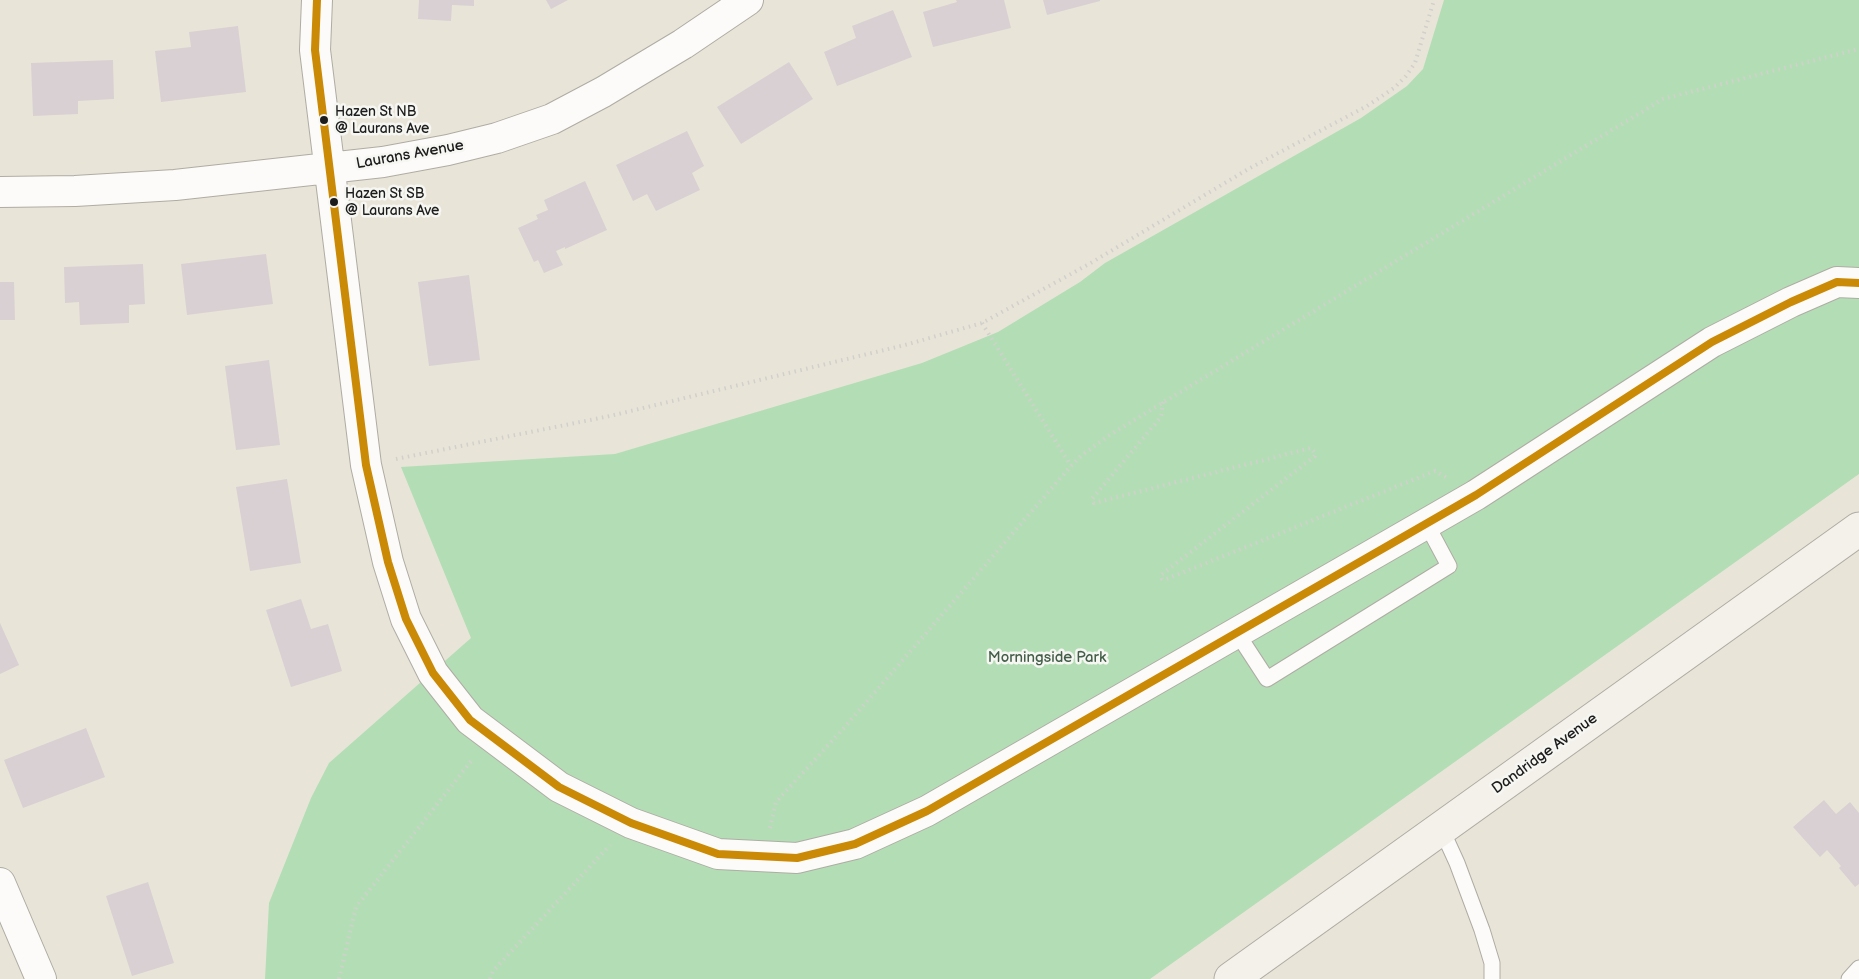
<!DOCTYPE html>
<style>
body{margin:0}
canvas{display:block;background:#e8e4d7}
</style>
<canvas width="1859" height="979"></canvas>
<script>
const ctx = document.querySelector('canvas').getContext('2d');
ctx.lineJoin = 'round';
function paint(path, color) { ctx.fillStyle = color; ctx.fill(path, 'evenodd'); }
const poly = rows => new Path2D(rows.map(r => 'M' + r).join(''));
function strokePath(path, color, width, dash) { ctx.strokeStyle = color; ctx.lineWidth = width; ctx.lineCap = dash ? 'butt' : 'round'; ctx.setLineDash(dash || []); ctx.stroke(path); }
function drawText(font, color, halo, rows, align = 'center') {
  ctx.font = font + ' "Balsamiq Sans",sans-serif'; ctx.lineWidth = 5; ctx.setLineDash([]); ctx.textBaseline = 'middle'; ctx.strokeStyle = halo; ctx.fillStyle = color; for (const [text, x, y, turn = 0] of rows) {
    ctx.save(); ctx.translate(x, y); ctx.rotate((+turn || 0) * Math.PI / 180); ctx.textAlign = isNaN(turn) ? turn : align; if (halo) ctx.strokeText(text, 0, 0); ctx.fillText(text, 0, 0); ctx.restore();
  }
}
paint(poly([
 [1444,0,1859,0,1859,474,1150,979,265,979,269,903,311,798,329,763,471,638,401,467,615,454,922,363,998,332,1080,282,1105,263,1361,118,1407,86,1423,69]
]), '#b3deb5');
paint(poly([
 [419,0,474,0,474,6,452,5,451,21,418,19],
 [546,0,568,0,551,9],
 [956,0,1004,0,1011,28,933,47,923,12,957,2],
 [1043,0,1100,0,1100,1,1047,15],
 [893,10,912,57,837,86,824,52,856,38,852,26],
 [238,26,246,92,161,102,155,51,191,47,189,32],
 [113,60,114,99,78,101,78,114,33,116,31,63],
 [789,62,813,99,741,144,717,107],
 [687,131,704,166,692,173,700,190,656,211,647,194,633,201,616,165],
 [585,181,607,230,565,249,565,247,556,251,563,265,544,273,538,260,534,262,518,228,538,219,536,215,548,210,544,200],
 [266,254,273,304,187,315,181,264],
 [143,264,145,304,129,305,129,323,80,325,79,302,65,303,64,267],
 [469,275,480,360,429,366,418,282],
 [0,282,14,282,15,320,0,320],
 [269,360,280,445,236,450,225,366],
 [287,479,301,563,250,571,236,487],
 [301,599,311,629,328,624,342,671,291,687,266,610],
 [0,623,19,665,0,674],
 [86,728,105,777,23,808,4,760],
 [1824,800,1836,814,1850,802,1859,813,1859,884,1855,887,1839,868,1841,866,1827,850,1820,857,1793,827],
 [148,882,174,963,132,976,106,896]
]), '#d9d0d4');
const lane = poly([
 [1237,633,1267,679,1449,566,1426,523],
 [1441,828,1457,863,1482,930,1492,963,1492,979],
 [1849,979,1859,968]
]);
const street = poly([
 [317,0,315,50,366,465,388,562,406,619,433,673,470,720,559,787,631,823,718,854,797,858,855,844,927,811,1476,495,1712,342,1791,302,1837,282,1859,283],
 [0,192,75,191,175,185,383,162,448,150,497,138,552,119,603,92,683,44,748,0],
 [0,883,41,979]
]);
const secondary = poly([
 [1231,979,1859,529]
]);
strokePath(lane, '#afaca4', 17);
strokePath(street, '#afaca4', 32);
strokePath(secondary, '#afaca4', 35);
strokePath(poly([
 [982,323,1071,466],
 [1163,402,1161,417,1092,499,1094,503,1311,448,1315,453,1315,456,1161,575,1162,579,1164,580,1435,471,1446,477],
 [396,459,610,416,905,345,982,323,1089,264,1250,168,1367,106,1394,88,1406,76,1415,63,1434,0],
 [770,828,776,802,843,729,1071,466,1081,456,1108,436,1663,99,1859,49],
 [339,979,356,907,472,760],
 [490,979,493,971,610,845]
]), '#d1d0cc', 4, [1.5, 4.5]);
strokePath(lane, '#fcfbf9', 15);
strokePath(street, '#fcfbf9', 30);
strokePath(secondary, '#f4f1eb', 33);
strokePath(poly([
 [317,0,315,50,366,465,388,562,406,619,433,673,470,720,559,787,631,823,718,854,797,858,855,844,927,811,1476,495,1712,342,1791,302,1837,282,1859,283]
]), '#cb8a06', 8);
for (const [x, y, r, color] of [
 [324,120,5,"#1c1c1c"],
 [334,202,5,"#1c1c1c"]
]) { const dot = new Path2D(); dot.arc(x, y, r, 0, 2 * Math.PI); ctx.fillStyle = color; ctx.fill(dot); strokePath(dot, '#f6f6f2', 2); }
drawText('14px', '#1c1c1c', '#f6f6f2', [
 ["Hazen St NB",335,112],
 ["@ Laurans Ave",335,129],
 ["Hazen St SB",345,194],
 ["@ Laurans Ave",345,211]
], 'left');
drawText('15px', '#1c1c1c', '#f6f6f2', [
 ["Laurans Avenue",410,155,-10],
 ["Dandridge Avenue",1545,754,-36]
]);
drawText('15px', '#425e48', '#f6f6f2', [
 ["Morningside Park",1047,658]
]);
</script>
